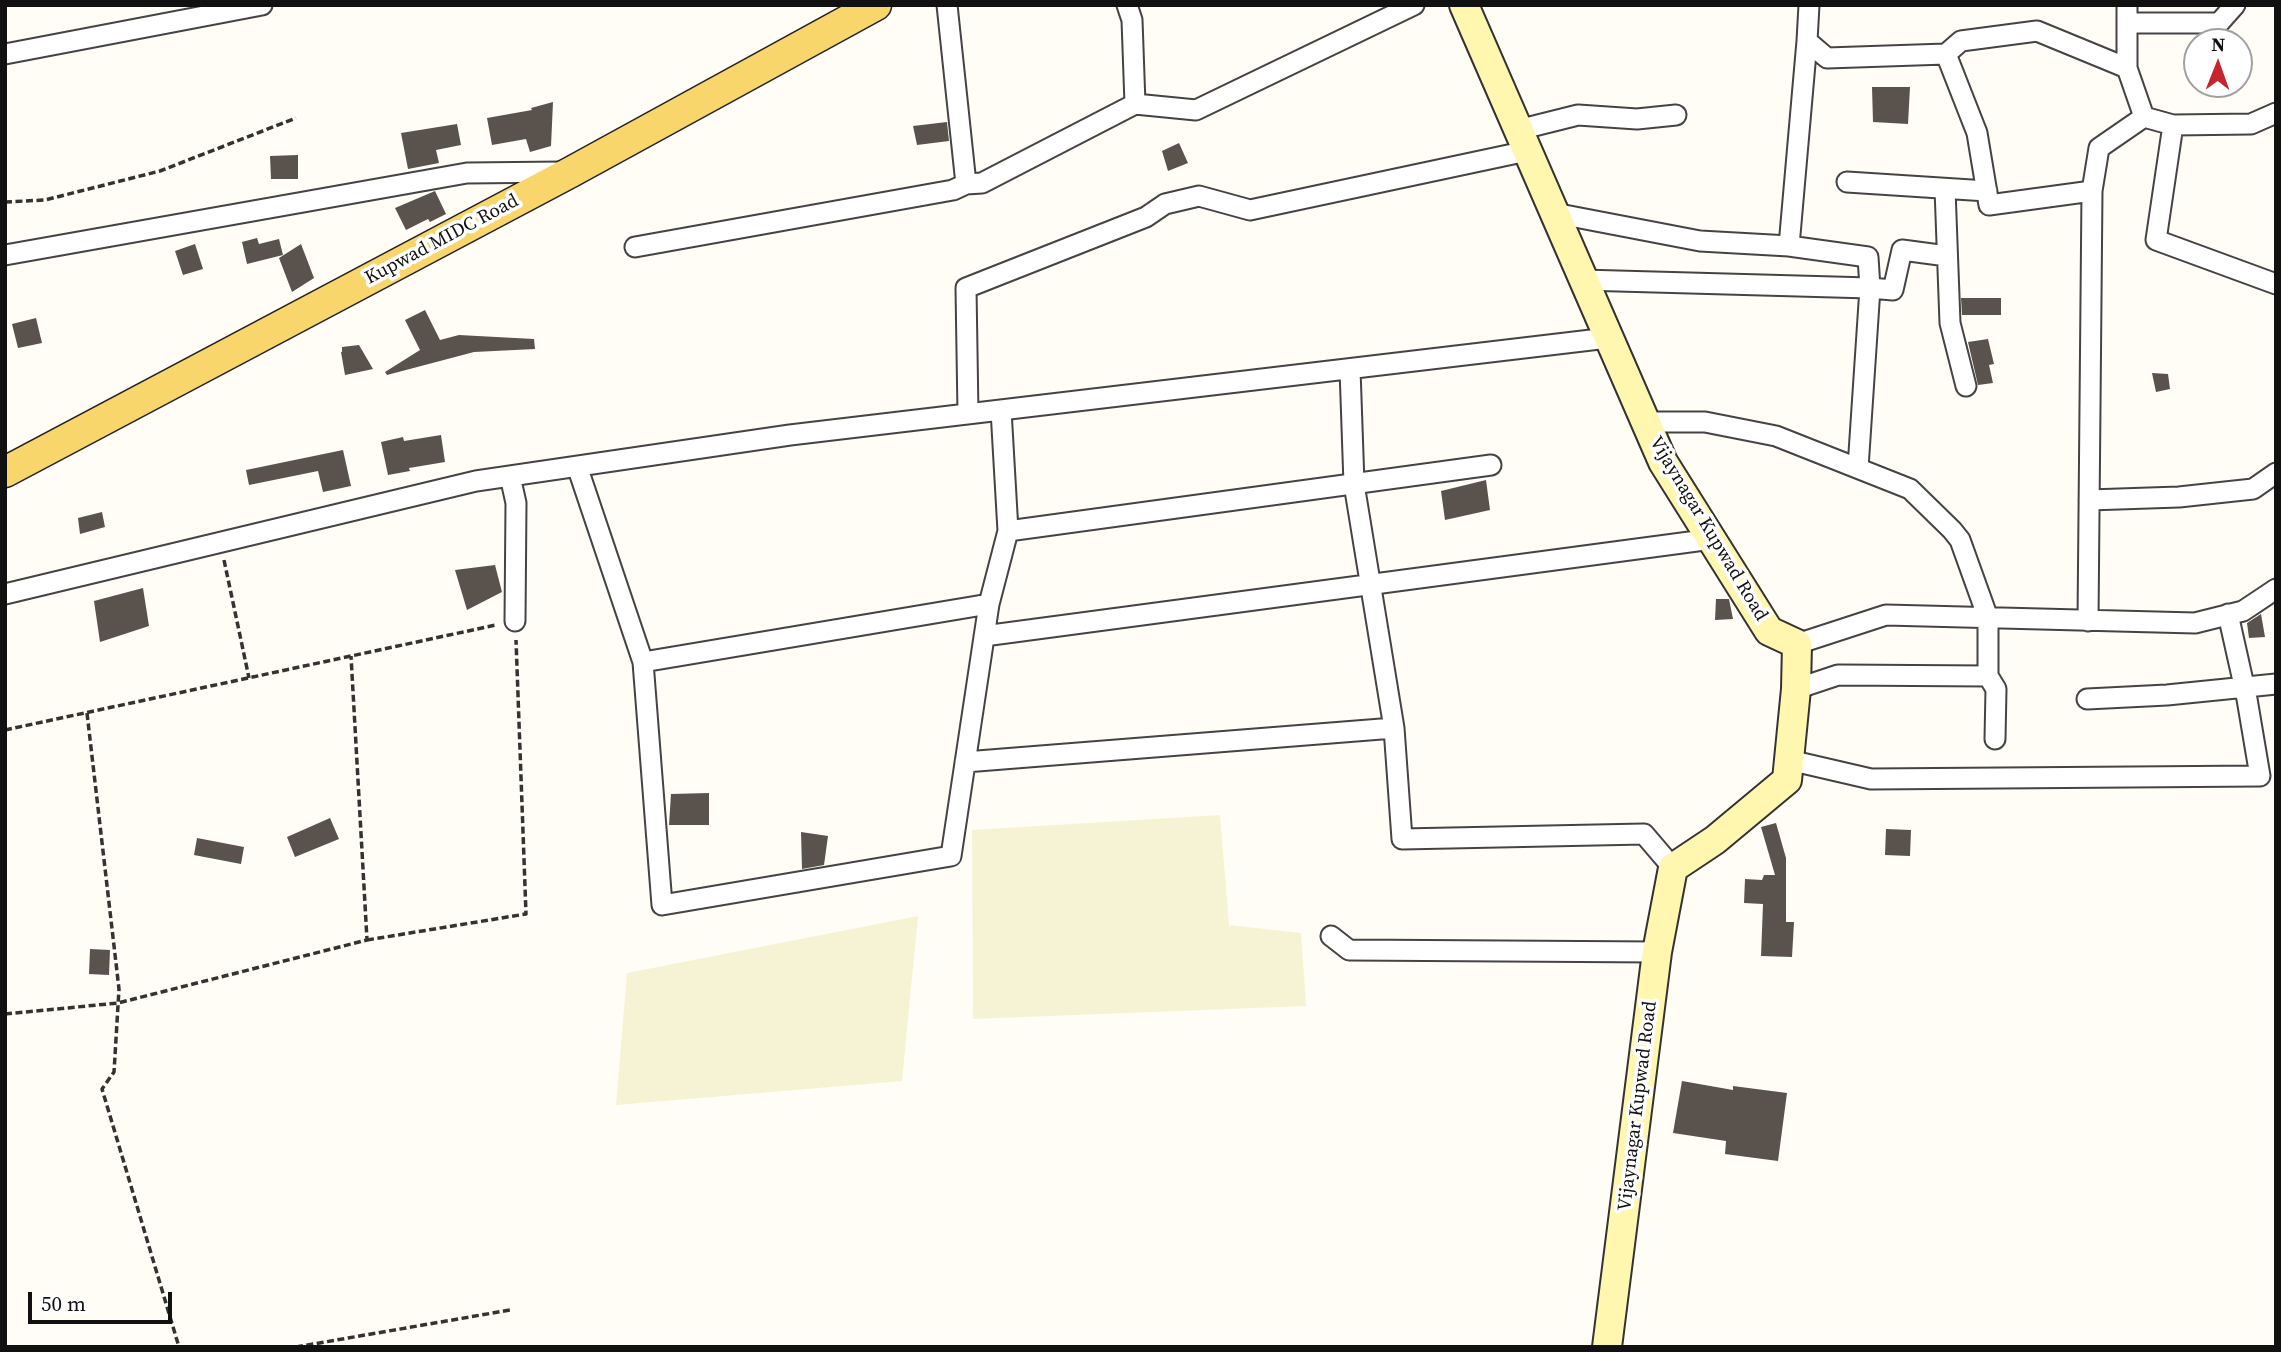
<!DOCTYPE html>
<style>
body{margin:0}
#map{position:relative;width:2281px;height:1352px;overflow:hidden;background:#fffdf5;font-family:"Source Serif 4",serif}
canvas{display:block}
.frame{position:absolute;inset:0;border:7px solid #111;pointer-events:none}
.north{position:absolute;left:2183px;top:28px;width:70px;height:70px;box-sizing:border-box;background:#fff;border:2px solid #a0a0a0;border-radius:50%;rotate:1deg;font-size:19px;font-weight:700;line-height:28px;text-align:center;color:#111}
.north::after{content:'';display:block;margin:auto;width:24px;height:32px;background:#c4262e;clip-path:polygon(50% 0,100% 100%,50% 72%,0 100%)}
.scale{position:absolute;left:28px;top:1292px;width:144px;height:32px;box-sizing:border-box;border:4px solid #111;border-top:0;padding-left:9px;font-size:21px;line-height:24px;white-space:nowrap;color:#111;-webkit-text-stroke:5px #fff;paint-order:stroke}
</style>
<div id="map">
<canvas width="2281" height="1352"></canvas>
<div class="frame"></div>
<div class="north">N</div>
<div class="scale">50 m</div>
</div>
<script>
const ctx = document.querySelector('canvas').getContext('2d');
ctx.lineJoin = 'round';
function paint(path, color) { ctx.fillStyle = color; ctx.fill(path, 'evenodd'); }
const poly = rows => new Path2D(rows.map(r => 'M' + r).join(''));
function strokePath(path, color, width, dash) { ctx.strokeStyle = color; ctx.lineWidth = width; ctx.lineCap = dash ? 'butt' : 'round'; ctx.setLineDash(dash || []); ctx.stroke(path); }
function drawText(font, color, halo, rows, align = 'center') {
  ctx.font = font + ' "Source Serif 4",serif'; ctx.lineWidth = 7; ctx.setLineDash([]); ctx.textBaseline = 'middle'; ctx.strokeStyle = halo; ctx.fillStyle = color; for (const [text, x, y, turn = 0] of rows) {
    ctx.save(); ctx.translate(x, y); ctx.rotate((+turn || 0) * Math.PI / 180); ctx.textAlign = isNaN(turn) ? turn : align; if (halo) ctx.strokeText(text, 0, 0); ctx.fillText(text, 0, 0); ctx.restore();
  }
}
paint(poly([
 [1220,815,1229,925,1301,933,1306,1006,973,1019,972,830],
 [918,916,902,1081,616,1105,627,973]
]), '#f6f3d4');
paint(poly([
 [1872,87,1910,87,1908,124,1873,122],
 [553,102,551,146,530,152,526,139,492,145,487,118,532,110,531,108],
 [947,122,949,141,917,145,913,126],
 [457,124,461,145,436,150,439,163,408,169,401,133],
 [1179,143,1188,163,1168,171,1162,151],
 [298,155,298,179,271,179,270,156],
 [435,191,446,214,430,222,428,219,406,230,395,208],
 [257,238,259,244,279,239,283,255,247,264,242,242],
 [195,244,203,269,183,275,175,251],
 [301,244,314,278,292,292,279,258],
 [1961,298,2001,298,2001,315,1962,315],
 [425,310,440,340,459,335,534,339,535,349,474,352,387,375,385,372,420,350,405,320],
 [36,318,42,343,18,348,12,324],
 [1988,339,1994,364,1989,365,1993,383,1978,385,1968,342],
 [359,345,373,369,345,375,341,352,342,352,342,347],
 [2152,373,2168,374,2170,389,2156,392],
 [441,435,445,462,409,468,410,471,388,475,381,442,403,437,404,441],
 [343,450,351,486,323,492,318,471,249,485,246,470],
 [1486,480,1490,510,1445,520,1441,491],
 [102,512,105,527,80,534,78,518],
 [495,565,502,592,467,610,455,570],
 [143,588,149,626,100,642,94,601],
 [1716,599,1729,599,1733,619,1715,620],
 [2261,614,2265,637,2249,638,2247,623],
 [709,793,709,825,669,825,671,794],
 [330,818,339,839,295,857,287,837],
 [1776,823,1786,858,1786,922,1794,922,1792,957,1761,956,1763,904,1744,903,1745,879,1762,880,1764,875,1775,875,1761,827],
 [1886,829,1911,830,1910,856,1885,855],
 [801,832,828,836,824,865,802,869],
 [197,838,244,847,241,864,194,855],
 [90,949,110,950,109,975,89,974],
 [1682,1081,1733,1090,1733,1086,1787,1093,1778,1161,1725,1154,1726,1141,1673,1133]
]), '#5a524d');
const street = poly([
 [947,5,966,184],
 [1127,5,1132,20,1135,104,1196,110,1414,5],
 [1809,5,1807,41,1827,58,1946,54,1961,41,2037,31,2127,68,2144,117,2173,125,2251,124,2276,113],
 [2127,5,2127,68],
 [2127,23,2219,23,2235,5],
 [5,54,262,5],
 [1946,54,1977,133,1989,205,2092,191,2099,148,2144,117],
 [2173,125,2156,240,2276,284],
 [1518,130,1578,115,1637,119,1676,115],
 [1847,182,1987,191],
 [1945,189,1950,323,1966,386],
 [1554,213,1700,241,1789,246,1868,257,1870,288,1893,290,1902,250,1947,256],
 [1789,246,1807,41],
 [635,247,953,190,966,184,982,183,1135,104],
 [5,255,467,173,563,172],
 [1582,280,1870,288,1858,468],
 [1350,369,1354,484,1394,728,1402,839,1644,834,1673,868],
 [1001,410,1008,531,1491,465],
 [968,414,966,288,1146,217,1165,204,1199,196,1250,210,1527,151],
 [1645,422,1705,422,1776,436,1910,489,1952,530,1960,540,1988,618,1988,676,1838,675,1796,689],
 [577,466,643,662,989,604,1008,531],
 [510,476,516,503,515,621],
 [2089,500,2179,497,2253,489,2276,473],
 [5,594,476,481,790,435,1608,338],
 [2088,621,2092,191],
 [984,636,1712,539],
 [1797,644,1886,615,2195,623,2243,611,2276,589],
 [643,662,662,905,951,856,989,604],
 [1988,676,1996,689,1995,739],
 [2087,699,2167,695,2276,684],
 [1789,760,1871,779,2260,776,2247,699,2228,614],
 [965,762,1394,728],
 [1331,936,1349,950,1657,952]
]);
const secondary = poly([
 [1464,5,1663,462,1769,631,1797,644,1796,689,1787,780,1715,840,1673,868,1657,952,1607,1347]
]);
const primary = poly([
 [5,472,571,172,876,5]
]);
strokePath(street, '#444', 23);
strokePath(secondary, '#333', 32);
strokePath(primary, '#222', 33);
strokePath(poly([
 [5,202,45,200,160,171,296,118],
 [224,560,249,678],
 [87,713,119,989,114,1072,102,1089,179,1347],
 [5,730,496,625],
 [367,940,526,914,516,640],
 [5,1014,118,1003,367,940,351,656],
 [296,1347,510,1310]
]), '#333', 3.5, [7, 3.5]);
strokePath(street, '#fff', 19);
strokePath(secondary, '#fff6b0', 28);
strokePath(primary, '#f9d66b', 30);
drawText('19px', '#111', '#fff', [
 ["Kupwad MIDC Road",442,240,-28],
 ["Vijaynagar Kupwad Road",1708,529,59],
 ["Vijaynagar Kupwad Road",1638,1106,-83]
]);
</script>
